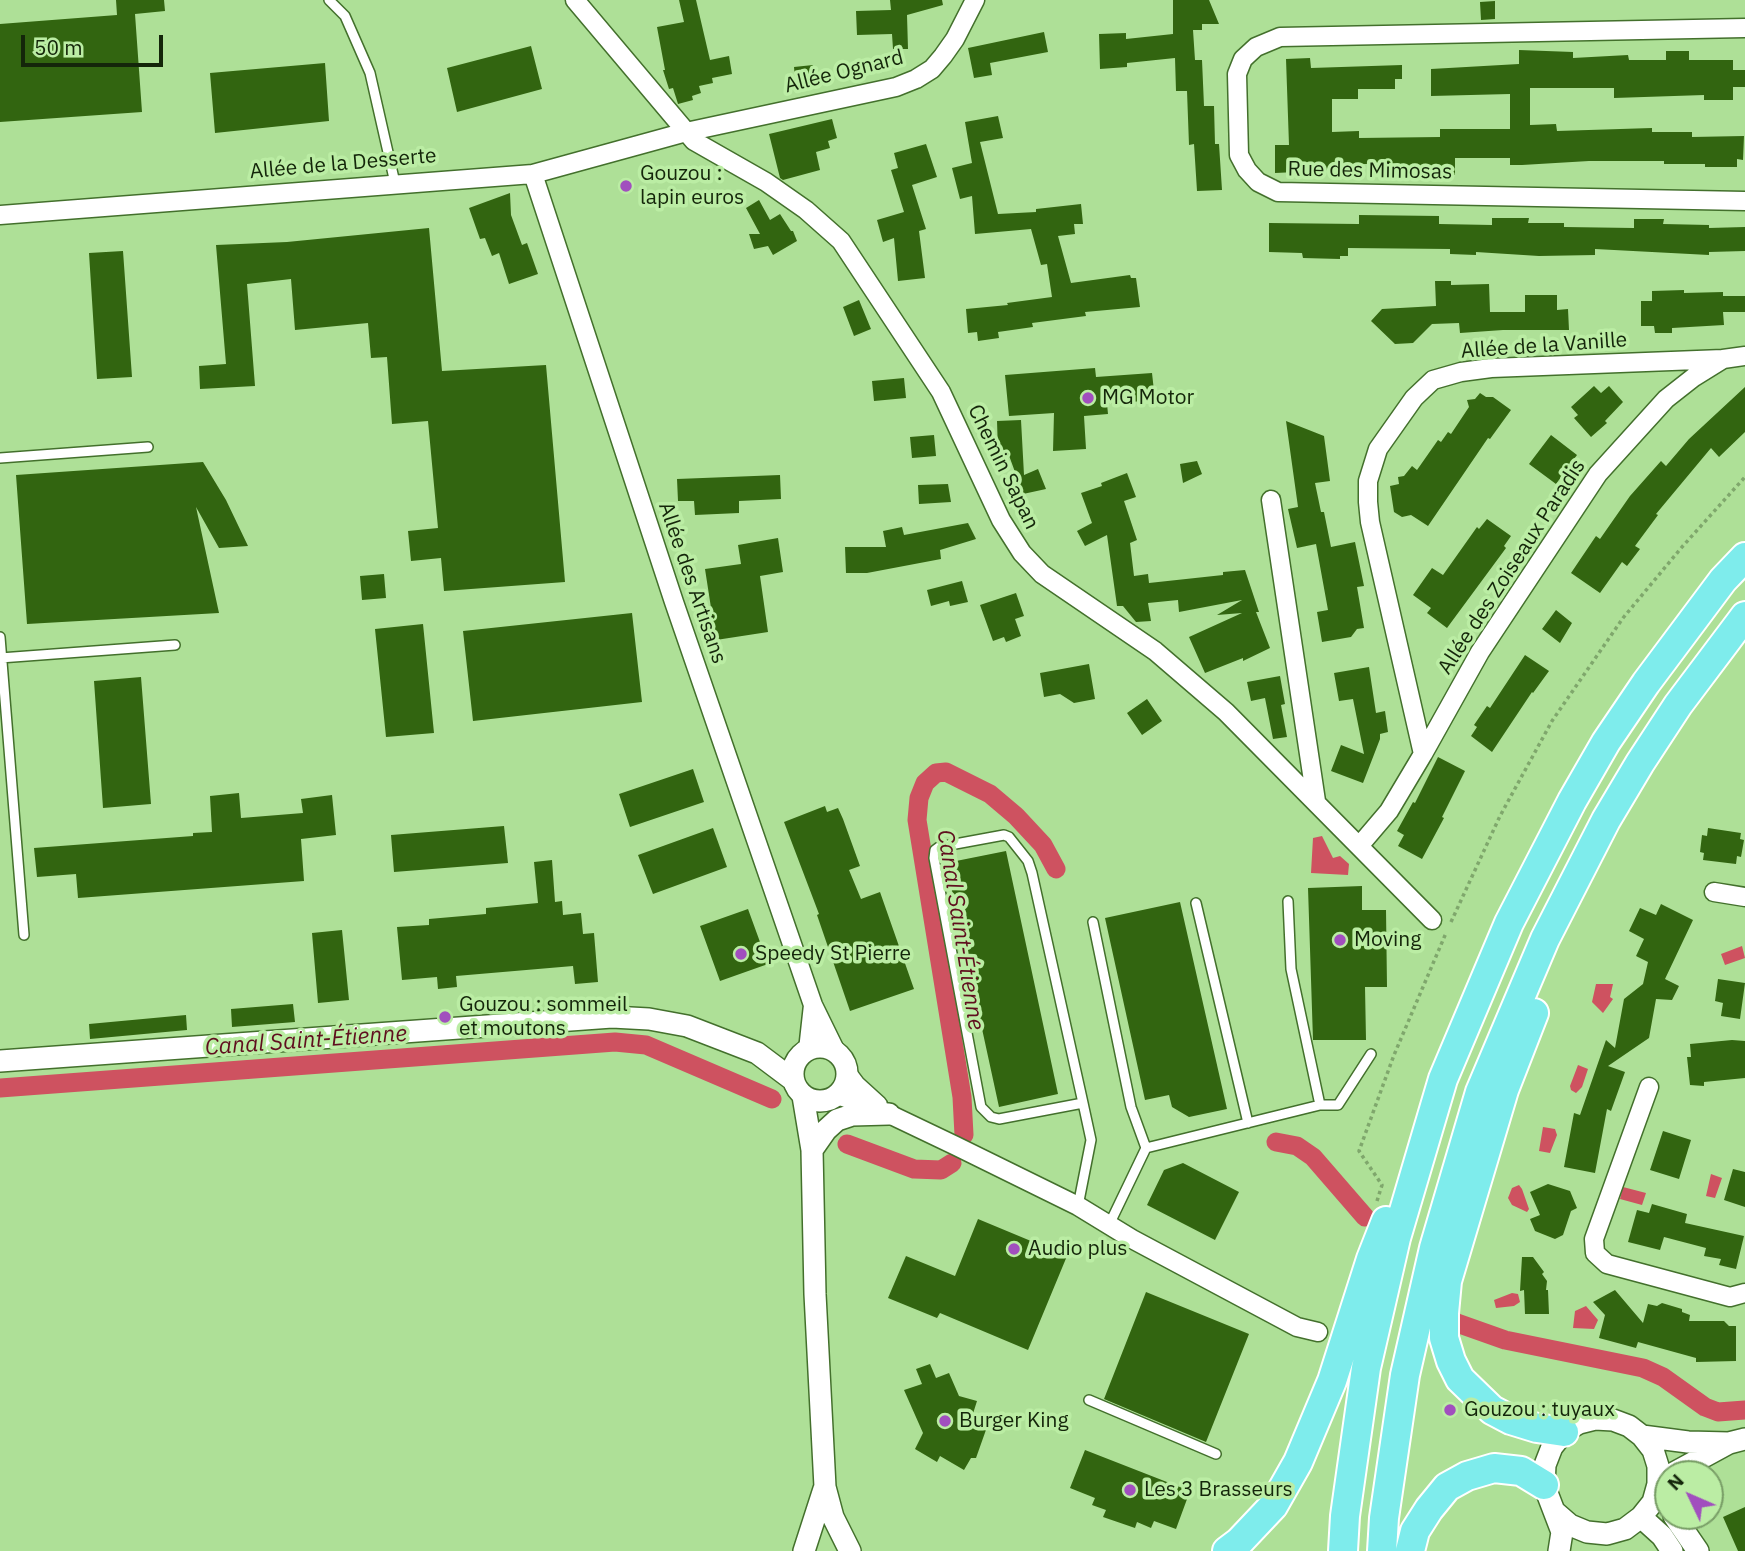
<!DOCTYPE html>
<meta charset="utf-8">
<style>
body{margin:0}
#map{position:relative;width:1745px;height:1551px;overflow:hidden;background:#aee097;font-family:"IBM Plex Sans",sans-serif}
canvas{display:block}
.north{position:absolute;left:1654px;top:1460px;width:70px;height:70px;box-sizing:border-box;background:#bbeda4;border:2px solid #789d66;border-radius:50%;rotate:314deg;font-size:19px;font-weight:700;line-height:28px;text-align:center;color:#14260a}
.north::after{content:'';display:block;margin:auto;width:24px;height:32px;background:#a14fbe;clip-path:polygon(50% 0,100% 100%,50% 72%,0 100%)}
.scale{position:absolute;left:21px;top:35px;width:142px;height:32px;box-sizing:border-box;border:4px solid #14260a;border-top:0;padding-left:9px;font-size:21px;line-height:24px;white-space:nowrap;color:#14260a;-webkit-text-stroke:5px #bbeda4;paint-order:stroke}
</style>
<div id="map">
<canvas width="1745" height="1551"></canvas>
<div class="north">N</div>
<div class="scale">50 m</div>
</div>
<script>
const ctx = document.querySelector('canvas').getContext('2d');
ctx.lineJoin = 'round';
function paint(path, color) { ctx.fillStyle = color; ctx.fill(path, 'evenodd'); }
const poly = rows => new Path2D(rows.map(r => 'M' + r).join(''));
function strokePath(path, color, width, dash) { ctx.strokeStyle = color; ctx.lineWidth = width; ctx.lineCap = dash ? 'butt' : 'round'; ctx.setLineDash(dash || []); ctx.stroke(path); }
function drawText(font, color, halo, rows, align = 'center') {
  ctx.font = font + ' "IBM Plex Sans",sans-serif'; ctx.lineWidth = 7; ctx.setLineDash([]); ctx.textBaseline = 'middle'; ctx.strokeStyle = halo; ctx.fillStyle = color; for (const [text, x, y, turn = 0] of rows) {
    ctx.save(); ctx.translate(x, y); ctx.rotate((+turn || 0) * Math.PI / 180); ctx.textAlign = isNaN(turn) ? turn : align; if (halo) ctx.strokeText(text, 0, 0); ctx.fillText(text, 0, 0); ctx.restore();
  }
}
paint(poly([
 [1322,836,1333,858,1340,856,1349,864,1348,875,1311,873,1313,838],
 [1742,946,1745,958,1725,965,1721,954],
 [1596,984,1613,984,1610,997,1613,999,1603,1013,1592,1002],
 [1578,1065,1588,1069,1582,1087,1576,1093,1571,1090,1570,1086],
 [1543,1127,1555,1129,1557,1135,1550,1153,1539,1151],
 [1711,1174,1722,1178,1715,1198,1706,1196],
 [1519,1185,1522,1189,1529,1209,1527,1212,1512,1205,1508,1198,1512,1188],
 [1623,1187,1646,1193,1642,1205,1620,1199],
 [1512,1293,1518,1294,1520,1302,1514,1306,1496,1308,1494,1300],
 [1586,1306,1598,1320,1594,1329,1573,1328,1575,1311]
]), '#ce5260');
strokePath(poly([
 [0,1088,615,1042,646,1045,772,1099],
 [964,1135,962,1097,917,820,919,798,925,783,936,773,946,772,990,794,1016,816,1043,845,1056,869],
 [1276,1142,1297,1146,1313,1157,1365,1217],
 [847,1144,914,1169,941,1170,952,1163],
 [1457,1323,1505,1340,1643,1368,1663,1377,1705,1407,1718,1412,1745,1410]
]), '#ce5260', 19);
paint(poly([
 [116,0,164,0,165,11,135,14,142,112,0,122,0,24,117,15],
 [679,0,696,0,710,60,729,56,732,74,712,78,713,83,699,86,701,93,692,96,693,100,678,104,673,88,669,89,663,70,665,70,657,27,684,22],
 [890,0,942,0,943,5,907,15,908,49,893,49,892,34,857,35,856,11,891,10],
 [1173,0,1209,0,1219,24,1202,24,1202,30,1193,30,1195,60,1202,60,1204,106,1214,106,1215,144,1219,144,1222,190,1197,191,1194,144,1189,145,1187,91,1176,91,1175,58,1127,63,1127,67,1100,69,1099,34,1126,33,1126,39,1173,34],
 [1495,1,1495,19,1481,20,1480,2],
 [1044,32,1048,52,990,63,992,75,974,78,968,48],
 [531,46,542,89,457,112,447,68],
 [1519,50,1573,52,1573,58,1628,55,1629,60,1666,60,1666,51,1689,51,1689,60,1733,60,1733,70,1745,70,1745,87,1733,87,1733,100,1704,100,1704,95,1614,98,1614,88,1530,88,1530,125,1556,124,1557,131,1652,128,1652,132,1692,132,1692,137,1744,136,1743,160,1737,159,1737,167,1705,167,1705,164,1664,164,1664,161,1589,161,1522,165,1510,165,1510,158,1455,158,1455,175,1434,176,1434,173,1387,170,1388,164,1359,164,1359,169,1275,173,1275,145,1289,145,1286,59,1310,58,1311,68,1402,65,1402,79,1395,79,1395,89,1358,89,1358,99,1332,99,1332,132,1359,131,1359,138,1440,137,1440,129,1510,129,1510,94,1431,96,1431,69,1519,64],
 [325,63,329,121,215,133,210,73],
 [813,65,816,86,796,88,794,67],
 [998,116,1003,138,980,142,998,214,1036,212,1036,209,1081,204,1083,224,1074,224,1075,234,1058,236,1071,283,1130,275,1131,278,1136,278,1140,307,1085,312,1086,316,1032,323,1033,327,998,332,999,338,978,341,977,332,968,333,966,309,1008,305,1007,303,1052,297,1047,264,1041,265,1031,229,975,234,972,196,960,199,952,168,972,163,965,122],
 [832,119,837,138,828,141,830,148,816,152,820,170,783,180,780,178,769,134],
 [926,144,937,177,912,185,926,229,919,231,925,278,898,281,894,238,883,242,877,220,904,212,891,170,898,168,894,153],
 [510,193,511,215,522,245,527,243,538,274,509,284,499,253,492,256,485,238,480,239,469,208],
 [759,200,770,220,780,214,791,231,793,231,797,241,773,255,768,246,754,249,749,234,760,234,746,208],
 [1359,215,1439,216,1439,224,1492,225,1492,218,1529,218,1528,223,1564,223,1564,227,1634,228,1634,219,1664,219,1663,224,1709,225,1709,228,1745,227,1745,251,1709,252,1709,255,1595,249,1595,255,1539,256,1476,252,1476,255,1450,254,1450,249,1348,248,1348,256,1340,256,1340,259,1303,258,1302,253,1269,252,1269,223,1359,224],
 [429,228,442,371,546,365,565,582,444,591,441,558,411,561,408,531,438,528,428,421,392,424,387,357,371,358,368,323,295,330,291,279,247,284,255,386,200,389,199,366,226,364,216,245,287,242],
 [123,251,132,377,97,379,89,253],
 [1435,281,1451,281,1451,285,1489,284,1490,312,1525,312,1525,295,1557,295,1557,310,1568,309,1569,330,1503,330,1460,333,1459,323,1432,324,1413,343,1395,344,1371,321,1382,309,1436,306],
 [1684,290,1684,293,1723,292,1723,296,1745,296,1745,312,1723,312,1724,325,1672,328,1672,333,1655,333,1654,326,1641,326,1641,301,1652,301,1652,291],
 [859,300,871,329,854,336,843,307],
 [1095,368,1096,377,1152,373,1155,400,1107,404,1108,414,1084,416,1086,449,1053,451,1054,413,1009,416,1005,375],
 [904,378,906,398,874,401,872,381],
 [1594,386,1601,393,1609,386,1623,402,1605,421,1607,423,1591,437,1574,418,1578,415,1571,407],
 [1745,387,1745,432,1719,457,1711,448,1656,514,1658,515,1635,546,1640,549,1627,566,1622,562,1600,593,1571,573,1596,536,1600,539,1630,496,1661,461,1666,466,1689,439],
 [1480,393,1486,397,1493,397,1511,410,1490,439,1488,438,1428,526,1411,515,1402,517,1394,512,1390,486,1399,484,1398,477,1404,476,1412,466,1417,470,1438,440,1441,442,1448,432,1451,434,1469,407,1467,400,1475,399],
 [1021,420,1024,475,1038,469,1046,489,1023,494,1007,450,998,451,997,421],
 [1286,421,1324,436,1330,481,1315,483,1321,512,1324,512,1331,547,1355,542,1364,586,1357,587,1364,628,1357,629,1351,637,1322,642,1317,612,1328,610,1316,544,1297,548,1288,509,1298,507],
 [934,435,936,456,912,458,910,437],
 [1551,435,1577,455,1556,484,1529,464],
 [1197,461,1202,474,1183,483,1180,464],
 [203,462,226,500,248,546,219,548,196,507,219,613,27,624,16,475],
 [1127,473,1136,497,1124,501,1137,540,1130,543,1134,576,1148,574,1149,583,1223,575,1223,572,1245,570,1259,612,1256,612,1270,648,1243,661,1243,658,1205,673,1189,637,1242,613,1217,615,1242,600,1179,612,1178,600,1148,603,1151,621,1136,622,1123,606,1117,606,1107,535,1085,546,1077,531,1092,523,1081,493,1102,486,1101,483],
 [780,475,781,499,739,501,739,513,695,515,694,501,678,501,677,479],
 [948,484,951,502,919,504,918,485],
 [1487,519,1511,536,1504,546,1506,548,1447,628,1427,613,1431,608,1413,595,1432,568,1443,575,1477,527,1479,529],
 [968,523,976,539,940,550,941,559,867,573,846,573,845,547,886,547,883,531,902,527,904,535],
 [778,538,783,572,760,576,768,632,716,640,705,569,741,564,738,545],
 [384,574,386,598,362,600,360,576],
 [962,581,968,602,950,606,949,601,931,606,927,590],
 [1016,593,1024,616,1015,619,1021,636,1006,642,1004,637,993,641,980,605],
 [1556,610,1572,623,1560,643,1542,629],
 [632,613,642,702,473,721,463,631],
 [423,624,434,733,386,737,375,629],
 [1525,655,1549,671,1533,693,1532,692,1492,752,1471,736,1477,727,1474,725,1487,706,1490,708],
 [1089,664,1095,699,1074,703,1060,694,1044,697,1040,673],
 [1369,667,1376,713,1385,711,1388,732,1380,734,1380,739,1363,783,1331,771,1341,745,1364,754,1353,699,1339,701,1334,673],
 [1280,676,1285,704,1281,705,1287,737,1273,739,1265,698,1251,701,1247,682],
 [141,677,151,804,103,808,94,681],
 [1147,699,1162,721,1142,735,1127,713],
 [1438,757,1465,771,1442,817,1444,818,1422,859,1398,846,1404,835,1397,831,1413,802,1415,803],
 [693,769,704,802,630,827,619,794],
 [239,793,241,818,303,813,301,799,332,795,336,835,301,839,304,881,78,898,76,874,37,877,34,848,193,836,193,833,212,832,210,796],
 [825,806,827,812,838,808,843,819,860,866,849,870,861,899,880,892,914,989,850,1011,817,915,819,914,784,822],
 [504,826,508,863,394,872,391,835],
 [713,828,727,867,653,894,638,855],
 [1708,828,1741,833,1740,839,1744,840,1741,857,1737,856,1736,864,1703,860,1704,853,1700,852,1702,835,1707,836],
 [1006,851,1058,1094,999,1107,946,863],
 [552,860,555,902,562,901,563,915,581,913,583,934,594,933,598,982,575,984,573,966,456,976,457,987,438,989,437,977,402,980,397,927,429,925,429,919,486,914,486,908,538,903,534,862],
 [1362,886,1362,910,1386,910,1387,987,1365,987,1366,1040,1313,1040,1308,888],
 [1180,902,1227,1109,1189,1117,1172,1107,1169,1095,1145,1100,1105,918],
 [1661,904,1693,920,1665,979,1679,986,1672,1000,1656,999,1649,1038,1608,1066,1625,1072,1611,1111,1607,1109,1595,1173,1564,1167,1574,1113,1580,1115,1606,1040,1615,1048,1624,999,1643,984,1648,962,1636,956,1644,939,1629,931,1640,908,1656,915],
 [748,909,768,964,720,981,700,926],
 [342,930,349,1000,318,1003,312,933],
 [1718,979,1745,983,1740,1019,1721,1016,1723,1003,1715,1001],
 [293,1004,295,1022,232,1027,231,1009],
 [186,1015,187,1030,90,1039,89,1024],
 [1732,1040,1745,1041,1745,1078,1704,1082,1704,1086,1690,1085,1687,1057,1691,1057,1690,1044],
 [1663,1131,1691,1140,1679,1179,1650,1170],
 [1183,1163,1239,1192,1215,1240,1147,1205,1164,1170],
 [1733,1169,1745,1172,1745,1207,1724,1200],
 [1548,1184,1570,1191,1577,1208,1571,1211,1563,1235,1555,1239,1535,1231,1530,1219,1540,1215,1530,1192],
 [1652,1204,1687,1214,1685,1223,1744,1236,1736,1269,1719,1265,1721,1259,1704,1256,1706,1248,1664,1237,1660,1250,1628,1242,1637,1210,1649,1213],
 [978,1219,1067,1256,1028,1350,940,1313,937,1318,888,1298,906,1256,955,1276],
 [1522,1257,1533,1257,1544,1272,1542,1274,1547,1281,1546,1290,1548,1290,1549,1314,1525,1314,1524,1290,1520,1291],
 [1615,1290,1643,1323,1648,1304,1657,1306,1662,1303,1682,1309,1682,1312,1690,1315,1689,1321,1724,1321,1729,1326,1736,1326,1736,1361,1696,1362,1696,1358,1638,1342,1636,1348,1599,1338,1605,1315,1593,1302],
 [1146,1292,1249,1334,1206,1442,1104,1399],
 [930,1364,936,1378,949,1373,959,1396,977,1401,970,1423,987,1427,976,1458,971,1458,964,1470,940,1456,937,1462,915,1449,923,1433,904,1390,922,1384,916,1369],
 [1085,1450,1190,1491,1176,1529,1154,1521,1151,1528,1137,1522,1135,1528,1103,1517,1106,1510,1092,1505,1095,1498,1070,1488],
 [1745,1507,1745,1551,1738,1551,1723,1517]
]), '#326510');
const service = poly([
 [329,0,345,16,370,73,395,183],
 [0,458,148,447],
 [0,637,24,935],
 [0,658,175,645],
 [1288,901,1291,969,1320,1105],
 [1196,903,1248,1123],
 [1093,922,1131,1107,1146,1148,1109,1225],
 [1146,1148,1320,1105,1338,1105,1371,1054],
 [1078,1206,1091,1140,1083,1103,1032,873,1028,861,1009,837,1004,835,939,847,935,850,934,858,981,1107,991,1117,999,1119,1083,1103],
 [1089,1400,1216,1454]
]);
const minor = poly([
 [575,0,694,141,766,182,806,210,841,241,941,392,1001,520,1022,553,1042,574,1155,651,1226,712,1432,920],
 [1745,28,1280,37,1256,47,1243,59,1237,74,1239,155,1247,170,1258,182,1278,192,1745,201],
 [533,174,674,602,813,1005,836,1052],
 [0,215,533,174,686,132,896,87,916,79,932,69,943,56,955,39,975,0],
 [1271,500,1316,801],
 [1423,754,1370,522,1368,502,1368,481,1378,449,1414,398,1433,380,1461,372,1491,368,1723,359],
 [1360,845,1389,811,1423,754,1480,652,1598,474,1666,399,1694,377,1723,359,1745,356],
 [1714,892,1745,897],
 [808,1050,813,1005],
 [847,1073,856,1085,878,1105],
 [1649,1087,1594,1239,1595,1253,1607,1264,1730,1297,1745,1293],
 [838,1095,889,1114,956,1146,1078,1206,1132,1239,1297,1327,1318,1332]
]);
const tertiary = poly([
 '793 1074a27 27 0 1 1 54 0a27 27 0 1 1-54 0Z',
 [0,1061,612,1017,649,1019,687,1026,757,1053,793,1080],
 [803,1096,812,1150,815,1294,825,1487,833,1517,850,1551],
 [812,1150,826,1130,837,1120,852,1115,889,1114],
 [1642,1436,1688,1442,1729,1443],
 [1672,1474,1729,1443,1745,1439],
 [1555,1512,1570,1525,1587,1532,1607,1534,1625,1529,1641,1517,1653,1502,1658,1484,1658,1466,1653,1450,1642,1436,1629,1426,1613,1420,1595,1419,1579,1423,1564,1432,1552,1447,1545,1465,1544,1485,1562,1532,1559,1551],
 [1674,1516,1698,1551],
 [1641,1517,1662,1536,1672,1551],
 [804,1551,824,1489]
]);
const trunk = poly([
 [1534,1013,1504,1090,1447,1281,1444,1313,1444,1338,1451,1361,1460,1379,1492,1410,1511,1420,1537,1428,1564,1432],
 [1227,1551,1239,1542,1273,1506,1298,1462,1332,1381,1371,1259,1386,1221],
 [1343,1551,1345,1516,1366,1368,1396,1238,1443,1079,1509,923,1572,801,1606,742,1646,683,1723,580,1745,557],
 [1382,1551,1384,1518,1405,1375,1434,1248,1480,1092,1545,939,1606,820,1640,763,1678,705,1745,616],
 [1410,1551,1415,1531,1429,1509,1447,1487,1467,1476,1494,1468,1521,1471,1544,1485]
]);
strokePath(service, '#43702c', 12);
strokePath(minor, '#43702c', 21);
strokePath(tertiary, '#43702c', 24);
strokePath(trunk, '#fff', 32);
strokePath(poly([
 [1451,922,1500,816,1552,721,1623,618,1682,547,1745,477],
 [1377,1201,1382,1185,1359,1151,1394,1055,1446,933]
]), '#7fa76c', 3.5, [3.5, 3.5]);
strokePath(service, '#fff', 9);
strokePath(minor, '#fff', 18);
strokePath(tertiary, '#fff', 21);
strokePath(trunk, '#7eecec', 28);
for (const [x, y, r, color] of [
 [626,186,7,"#a14fbe"],
 [1088,398,7,"#a14fbe"],
 [1340,940,7,"#a14fbe"],
 [741,954,7,"#a14fbe"],
 [445,1017,7,"#a14fbe"],
 [1014,1249,7,"#a14fbe"],
 [1450,1410,7,"#a14fbe"],
 [945,1421,7,"#a14fbe"],
 [1130,1490,7,"#a14fbe"]
]) { const dot = new Path2D(); dot.arc(x, y, r, 0, 2 * Math.PI); ctx.fillStyle = color; ctx.fill(dot); strokePath(dot, '#bbeda4', 2.5); }
drawText('21px', '#14260a', '#bbeda4', [
 ["Allée Ognard",844,72,-14],
 ["Allée de la Desserte",343,164,-5],
 ["Rue des Mimosas",1370,171,1],
 ["Allée de la Vanille",1544,346,-4],
 ["Chemin Sapan",1003,467,64],
 ["Allée des Zoiseaux Paradis",1512,567,-57],
 ["Allée des Artisans",692,583,71]
]);
drawText('21px', '#14260a', '#bbeda4', [
 ["Gouzou :",640,174],
 ["lapin euros",640,198],
 ["MG Motor",1102,398],
 ["Moving",1354,940],
 ["Speedy St Pierre",755,954],
 ["Gouzou : sommeil",459,1005],
 ["et moutons",459,1029],
 ["Audio plus",1028,1249],
 ["Gouzou : tuyaux",1464,1410],
 ["Burger King",959,1421],
 ["Les 3 Brasseurs",1144,1490]
], 'left');
drawText('italic 23px', '#5f0e1e', '#bbeda4', [
 ["Canal Saint-Étienne",960,930,81],
 ["Canal Saint-Étienne",306,1041,-4]
]);
</script>
